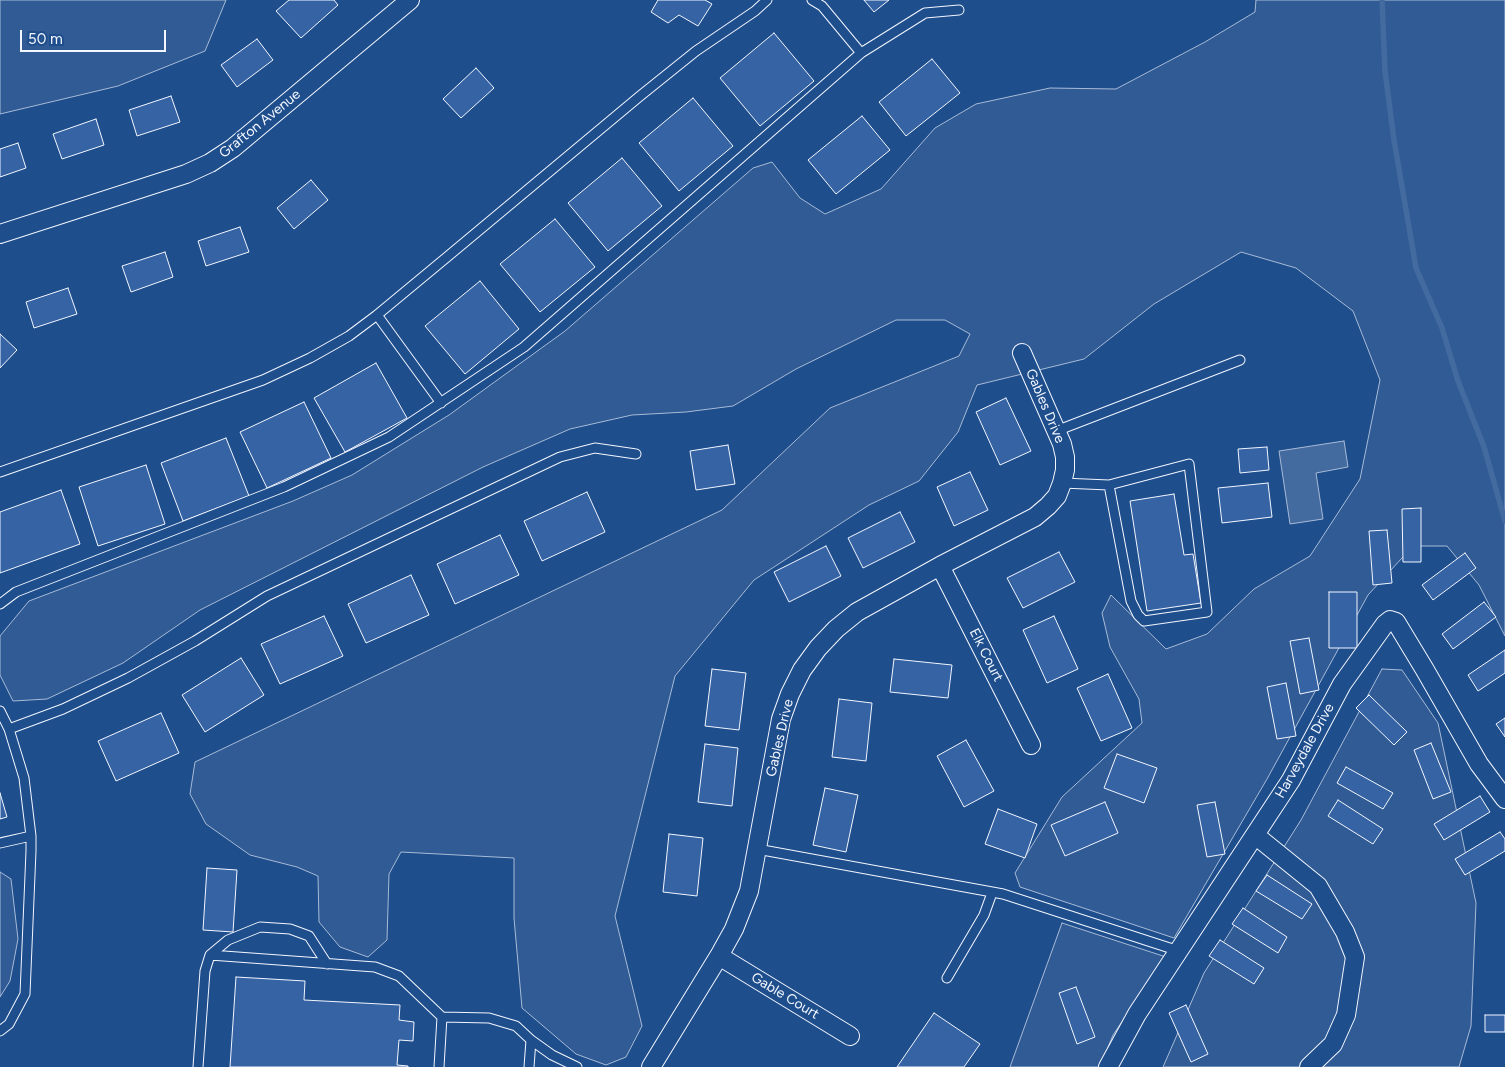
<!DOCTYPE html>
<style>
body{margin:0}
#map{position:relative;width:1505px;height:1067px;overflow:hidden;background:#1f4e8c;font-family:Figtree,sans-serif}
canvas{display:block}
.scale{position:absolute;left:20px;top:30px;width:146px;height:22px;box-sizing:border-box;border:2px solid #f2f6ff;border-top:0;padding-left:6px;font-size:15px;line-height:18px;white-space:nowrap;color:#f2f6ff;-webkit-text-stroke:4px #1f4e8c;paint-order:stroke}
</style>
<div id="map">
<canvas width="1505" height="1067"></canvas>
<div class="scale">50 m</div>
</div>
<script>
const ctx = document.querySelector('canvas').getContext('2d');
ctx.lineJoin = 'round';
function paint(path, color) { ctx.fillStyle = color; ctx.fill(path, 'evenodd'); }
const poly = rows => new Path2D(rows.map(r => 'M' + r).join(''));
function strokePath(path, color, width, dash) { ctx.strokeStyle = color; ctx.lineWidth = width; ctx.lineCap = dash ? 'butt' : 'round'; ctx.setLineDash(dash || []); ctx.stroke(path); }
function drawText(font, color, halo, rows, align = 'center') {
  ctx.font = font + ' Figtree,sans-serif'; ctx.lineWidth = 4; ctx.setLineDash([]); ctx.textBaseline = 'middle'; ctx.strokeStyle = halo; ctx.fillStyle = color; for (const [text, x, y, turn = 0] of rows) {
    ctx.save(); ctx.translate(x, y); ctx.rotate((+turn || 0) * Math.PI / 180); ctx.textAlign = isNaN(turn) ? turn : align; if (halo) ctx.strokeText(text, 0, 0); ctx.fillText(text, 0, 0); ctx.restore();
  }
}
const green = poly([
 [0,0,226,0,205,51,118,86,0,114,0,0],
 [1256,0,1505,0,1505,636,1479,585,1447,546,1413,546,1368,595,1267,779,1174,938,1020,887,1015,873,1062,797,1142,723,1139,699,1110,647,1102,613,1111,595,1166,649,1207,634,1254,589,1310,556,1360,479,1380,380,1353,311,1296,268,1241,252,1154,304,1084,359,977,385,958,432,919,481,869,505,754,580,675,676,615,916,642,1026,626,1057,606,1065,576,1054,522,1008,514,918,514,858,401,852,389,874,387,940,368,957,340,947,319,922,318,876,297,867,250,855,206,824,190,794,195,762,722,510,830,408,959,356,970,334,945,320,896,320,796,369,733,406,686,412,632,415,570,429,483,467,200,610,123,663,47,699,13,701,0,675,0,636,29,601,293,501,352,475,449,415,565,331,753,168,772,162,800,198,825,214,881,189,935,128,976,104,1050,88,1116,89,1205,42,1255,12,1256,0],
 [1382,669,1402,670,1438,723,1476,903,1471,1026,1459,1067,1163,1067,1204,973,1301,820,1382,669],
 [0,872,11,879,18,939,10,981,0,997,0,872],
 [1062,923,1166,957,1113,1035,1100,1067,1010,1067,1062,923]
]);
paint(green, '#305b95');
strokePath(green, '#a8bbd7', 1);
const water = poly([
 [1344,441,1348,467,1316,473,1323,519,1290,524,1279,451,1344,441]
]);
paint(water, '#446ba0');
strokePath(water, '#a8bbd7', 1);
strokePath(poly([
 [1382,0,1385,71,1394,140,1416,268,1442,328,1458,381,1484,447,1505,521]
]), '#446ba0', 5.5);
const building = poly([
 [289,0,334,0,338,5,301,38,276,11,289,0],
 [658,0,705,0,712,4,698,26,679,15,668,23,651,12,658,0],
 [864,0,889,0,874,12,864,0],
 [774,33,814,81,760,126,720,78,774,33],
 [257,39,273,60,237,87,221,65,257,39],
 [932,59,960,93,906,136,879,102,932,59],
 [476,68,494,88,461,118,443,99,476,68],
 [171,96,180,122,137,136,129,110,171,96],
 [693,98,733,146,679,191,639,143,693,98],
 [862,116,890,150,836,194,808,160,862,116],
 [96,119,104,145,62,159,53,134,96,119],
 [18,143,26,168,0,177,0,149,18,143],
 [622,158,662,206,608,251,568,203,622,158],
 [311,180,328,200,294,229,277,208,311,180],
 [555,219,595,267,540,312,500,264,555,219],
 [240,227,249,252,206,266,198,241,240,227],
 [165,252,173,277,131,292,122,266,165,252],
 [480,281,519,329,465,374,425,326,480,281],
 [68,288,77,314,34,328,26,302,68,288],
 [0,334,17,350,0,368,0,334],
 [376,363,407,418,345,452,314,398,376,363],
 [1006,398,1031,451,1000,465,976,412,1006,398],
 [304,402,331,458,267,488,240,432,304,402],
 [226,438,249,496,183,521,161,463,226,438],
 [728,445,735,484,696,490,690,451,728,445],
 [1267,447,1269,470,1240,473,1238,449,1267,447],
 [146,465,165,524,98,546,79,487,146,465],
 [970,472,988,510,954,526,937,487,970,472],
 [1268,483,1272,517,1222,523,1218,488,1268,483],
 [61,490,80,544,0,573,0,512,61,490],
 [587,492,605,532,542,561,524,521,587,492],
 [1174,494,1184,555,1193,554,1201,603,1147,611,1130,501,1174,494],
 [1421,508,1421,562,1403,562,1402,509,1421,508],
 [900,512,915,542,863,568,848,538,900,512],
 [1387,530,1392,583,1373,585,1369,531,1387,530],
 [500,535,519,575,455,604,437,564,500,535],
 [826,546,841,576,789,602,774,572,826,546],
 [1059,552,1075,582,1023,608,1007,578,1059,552],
 [1465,553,1476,568,1433,600,1422,585,1465,553],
 [411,575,429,615,366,643,348,604,411,575],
 [1329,592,1357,592,1357,648,1329,648,1329,592],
 [1484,602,1496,617,1453,649,1442,634,1484,602],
 [324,616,343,656,280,684,261,644,324,616],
 [1054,616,1078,669,1047,683,1023,630,1054,616],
 [1309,638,1319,690,1300,694,1290,641,1309,638],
 [1505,650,1505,673,1478,691,1468,675,1505,650],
 [241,658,264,695,205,732,182,695,241,658],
 [894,659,952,665,948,698,890,692,894,659],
 [712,669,746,673,739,730,705,726,712,669],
 [1108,674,1132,728,1101,741,1077,688,1108,674],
 [1286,683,1296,736,1277,739,1267,687,1286,683],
 [1369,695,1407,732,1394,745,1356,708,1369,695],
 [839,699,872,703,866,761,832,757,839,699],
 [161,713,179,753,116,781,98,741,161,713],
 [1505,718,1505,737,1496,724,1505,718],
 [966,740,994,791,964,807,937,756,966,740],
 [1431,743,1451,792,1433,799,1414,750,1431,743],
 [705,744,738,748,732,806,698,802,705,744],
 [1117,754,1157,768,1144,803,1104,788,1117,754],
 [1346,767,1393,793,1383,809,1337,783,1346,767],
 [825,788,858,795,846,852,813,845,825,788],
 [0,793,7,817,0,819,0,793],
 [1480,796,1490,812,1444,840,1434,824,1480,796],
 [1338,800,1383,829,1373,844,1328,816,1338,800],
 [1105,802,1118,833,1065,856,1051,825,1105,802],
 [1215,802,1225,854,1207,857,1197,805,1215,802],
 [998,809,1037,824,1025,858,985,844,998,809],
 [1500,832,1505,839,1505,851,1465,875,1455,859,1500,832],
 [669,834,703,838,697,896,663,892,669,834],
 [207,868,237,870,233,932,203,930,207,868],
 [1267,875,1312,904,1302,919,1256,891,1267,875],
 [1243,908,1287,937,1278,953,1232,924,1243,908],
 [1220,940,1264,968,1254,984,1209,956,1220,940],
 [236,977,305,981,304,1000,400,1005,399,1020,414,1022,413,1041,399,1040,397,1065,408,1066,408,1067,230,1067,236,977],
 [1076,987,1095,1037,1077,1044,1059,993,1076,987],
 [1186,1005,1208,1054,1191,1062,1169,1013,1186,1005],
 [934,1013,980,1044,964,1067,897,1067,934,1013],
 [1485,1015,1505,1015,1505,1032,1485,1032,1485,1015]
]);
paint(building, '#3563a3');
strokePath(building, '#f2f6ff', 1);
const service = poly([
 [812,0,822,6,861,53],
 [377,315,441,403],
 [1056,431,1240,360],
 [0,472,263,380,310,358,349,336,377,315,447,257,640,96,696,51,755,11,767,0],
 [1062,483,1109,485,1189,464,1207,612,1144,621,1138,615,1131,601,1109,485],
 [0,604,16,592,284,487,389,437,524,347,861,53,925,13,959,10],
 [0,711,9,729,24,778,31,836],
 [9,729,63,709,128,678,195,641,267,596,560,457,595,448,636,454],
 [0,843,31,836,31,851,25,994,9,1024,0,1031],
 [757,849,1003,894,1179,951],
 [210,955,375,967,399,976,442,1017,439,1067],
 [947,978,984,915,992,893],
 [442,1017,489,1018,516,1026,531,1040,552,1055,577,1067],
 [198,1067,205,971,210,955,228,940,260,927,290,929,309,936,327,964],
 [529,1067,531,1040]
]);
const minor = poly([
 [0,234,186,174,210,163,233,148,410,0],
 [940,566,1031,745],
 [1255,835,1318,886,1345,932,1355,957,1346,1015,1333,1044,1309,1067],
 [719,956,850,1036],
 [651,1067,719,956,734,929,749,891,781,719,790,694,802,670,818,648,836,629,857,612,940,566,1035,517,1048,506,1057,496,1062,483,1065,470,1065,457,1062,444,1022,353],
 [1108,1067,1137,1014,1291,780,1342,684,1385,624,1390,620,1396,622,1425,670,1479,764,1505,799]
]);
strokePath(service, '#f2f6ff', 11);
strokePath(minor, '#f2f6ff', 20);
strokePath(service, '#1f4e8c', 9);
strokePath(minor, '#1f4e8c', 18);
drawText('14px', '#f2f6ff', '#1f4e8c', [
 ["Grafton Avenue",260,124,-39],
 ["Gables Drive",1045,406,67],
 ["Elk Court",986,655,63],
 ["Gables Drive",780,738,-77],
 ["Harveydale Drive",1305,751,-61],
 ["Gable Court",785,996,31]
]);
</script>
